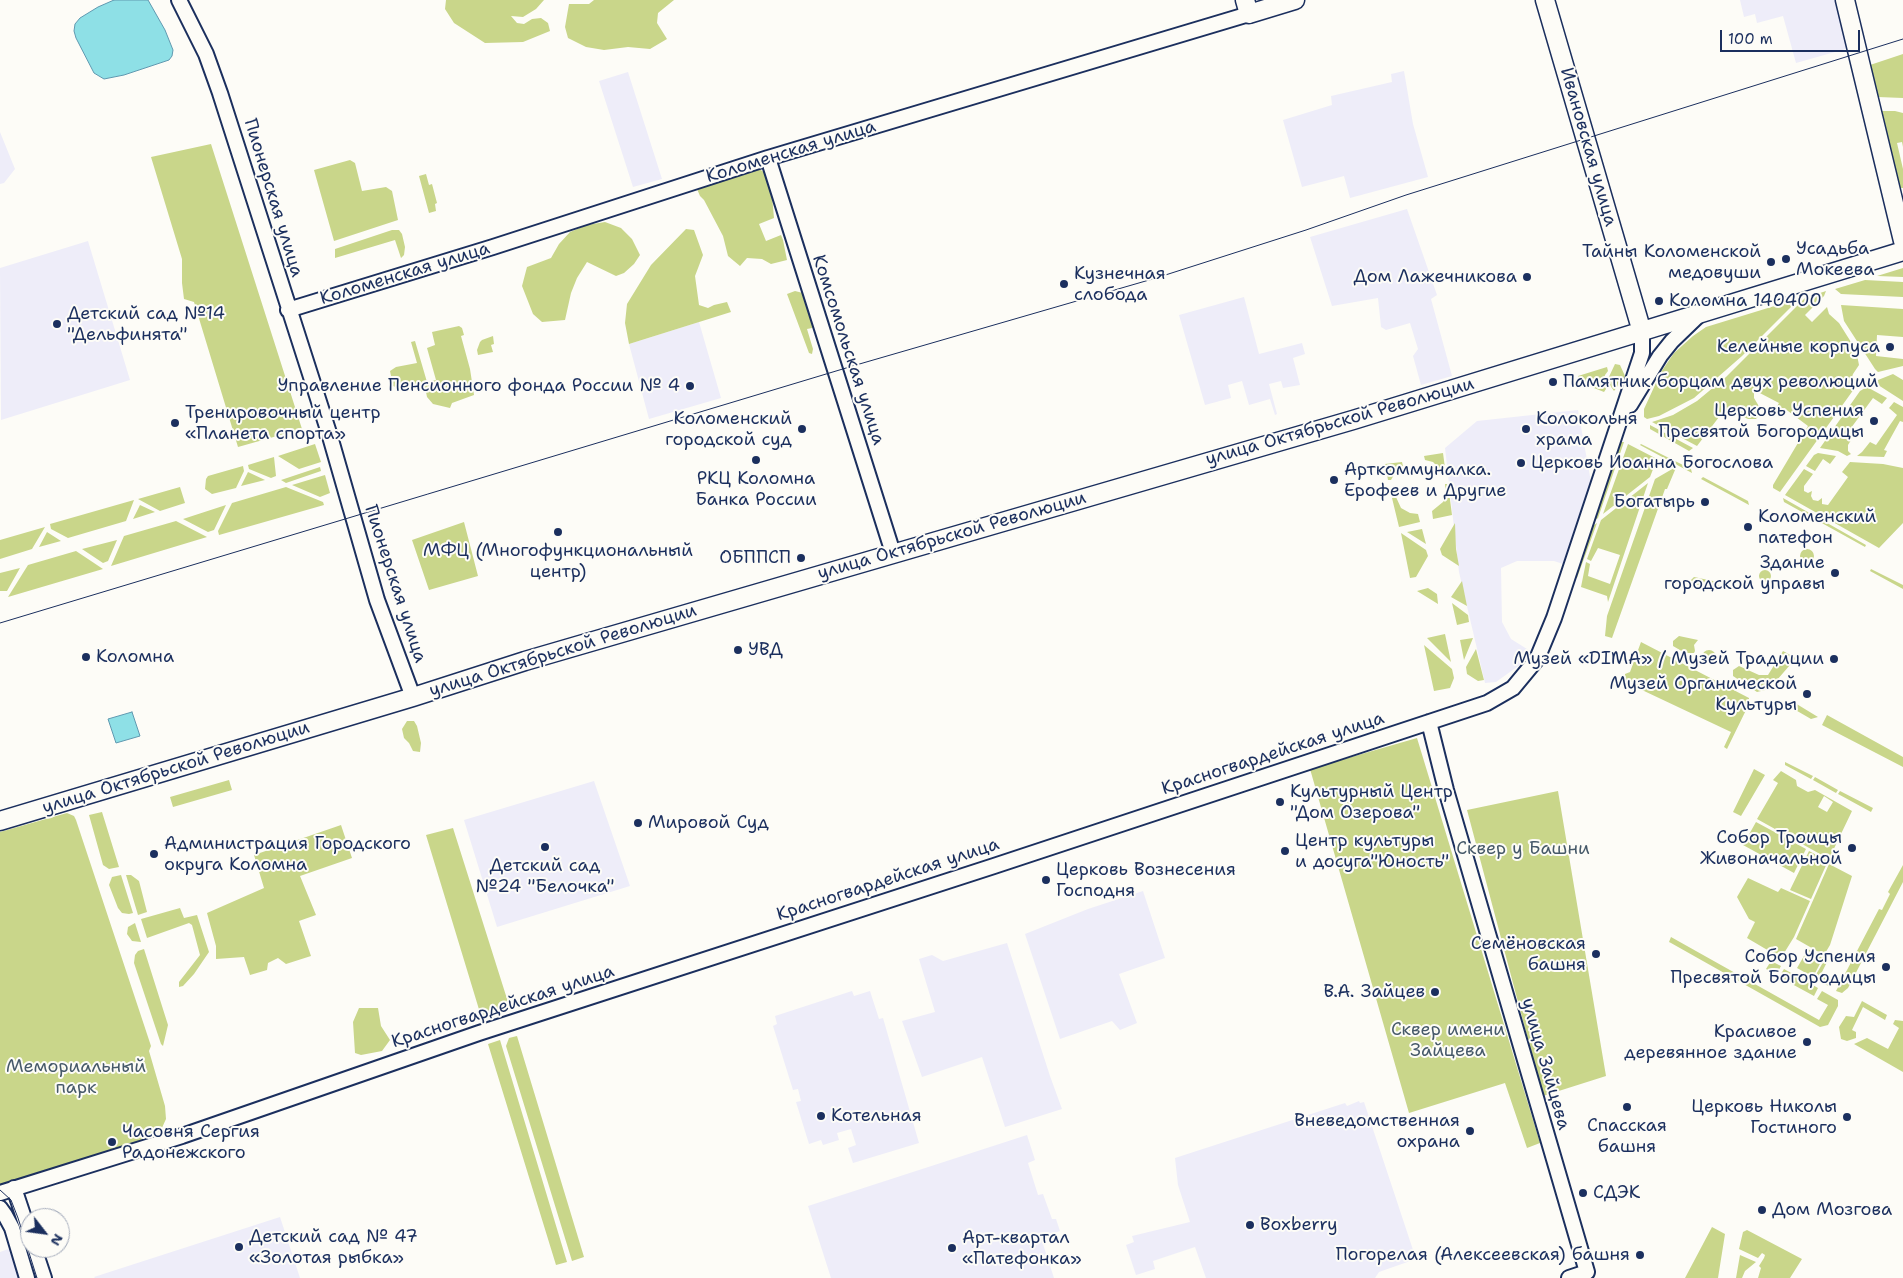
<!DOCTYPE html>
<meta charset="utf-8">
<style>
body{margin:0}
#map{position:relative;width:1903px;height:1278px;overflow:hidden;background:#fdfcf7;font-family:"Shantell Sans",sans-serif}
canvas{display:block}
.north{position:absolute;left:20px;top:1208px;width:50px;height:50px;box-sizing:border-box;background:#fdfcf7;border:1px solid #a3aaba;border-radius:50%;rotate:120deg;font-size:14px;font-weight:700;line-height:20px;text-align:center;color:#1b2f5e}
.north::after{content:'';display:block;margin:auto;width:18px;height:22px;background:#1b2f5e;clip-path:polygon(50% 0,100% 100%,50% 72%,0 100%)}
.scale{position:absolute;left:1720px;top:30px;width:140px;height:22px;box-sizing:border-box;border:2px solid #1b2f5e;border-top:0;padding-left:6px;font-size:15px;line-height:18px;white-space:nowrap;color:#1b2f5e;-webkit-text-stroke:4px #fdfcf7;paint-order:stroke}
</style>
<div id="map">
<canvas width="1903" height="1278"></canvas>
<div class="north">N</div>
<div class="scale">100 m</div>
</div>
<script>
const ctx = document.querySelector('canvas').getContext('2d');
ctx.lineJoin = 'round';
function paint(path, color) { ctx.fillStyle = color; ctx.fill(path, 'evenodd'); }
const poly = rows => new Path2D(rows.map(r => 'M' + r).join(''));
function strokePath(path, color, width, dash) { ctx.strokeStyle = color; ctx.lineWidth = width; ctx.lineCap = dash ? 'butt' : 'round'; ctx.setLineDash(dash || []); ctx.stroke(path); }
function drawText(font, color, halo, rows, align = 'center') {
  ctx.font = font + ' "Shantell Sans",sans-serif'; ctx.lineWidth = 4; ctx.setLineDash([]); ctx.textBaseline = 'middle'; ctx.strokeStyle = halo; ctx.fillStyle = color; for (const [text, x, y, turn = 0] of rows) {
    ctx.save(); ctx.translate(x, y); ctx.rotate((+turn || 0) * Math.PI / 180); ctx.textAlign = isNaN(turn) ? turn : align; if (halo) ctx.strokeText(text, 0, 0); ctx.fillText(text, 0, 0); ctx.restore();
  }
}
paint(poly([
 [1740,0,1835,0,1849,48,1796,63,1783,16,1757,23,1755,14,1744,17],
 [1404,71,1413,124,1428,177,1350,198,1344,176,1302,187,1283,120,1332,105,1331,96,1392,82,1391,74],
 [628,72,662,179,633,187,599,81],
 [0,132,15,169,4,183,0,184],
 [1407,209,1437,295,1431,299,1452,376,1421,385,1413,356,1418,349,1410,323,1386,330,1381,327,1378,298,1332,306,1310,237],
 [88,241,130,380,1,420,0,268],
 [1244,297,1259,354,1302,343,1305,354,1293,358,1300,385,1283,388,1281,381,1269,384,1277,414,1275,415,1270,399,1249,405,1242,381,1228,385,1231,398,1205,405,1179,315],
 [699,322,721,398,649,419,629,344],
 [1578,410,1591,482,1566,565,1554,561,1517,561,1501,568,1502,622,1511,639,1535,654,1496,682,1485,683,1459,572,1445,448,1477,421],
 [594,781,630,886,497,927,464,820],
 [1143,891,1165,958,1119,974,1137,1023,1120,1030,1112,1021,1060,1039,1025,934,1088,909],
 [1007,943,1050,1076,1062,1109,1005,1127,982,1057,922,1077,902,1021,935,1012,919,959,932,955,943,961],
 [852,991,854,996,870,991,879,1019,883,1018,919,1143,853,1163,848,1148,856,1145,851,1129,837,1133,839,1140,823,1145,821,1140,809,1144,796,1102,801,1101,798,1089,793,1090,773,1026,777,1024,775,1016],
 [1359,1101,1360,1103,1364,1102,1416,1259,1379,1272,1375,1278,1206,1278,1195,1247,1153,1261,1155,1269,1136,1275,1126,1245,1134,1242,1132,1236,1190,1222,1178,1185,1175,1158,1345,1103,1347,1106],
 [1027,1135,1035,1160,1028,1163,1038,1195,1043,1194,1052,1219,1056,1219,1060,1231,1041,1238,1054,1278,831,1278,808,1206],
 [280,1217,300,1278,95,1278,94,1277],
 [14,1247,24,1278,0,1278,0,1252]
]), '#eeedf9');
paint(poly([
 [446,0,544,0,536,9,523,17,511,16,517,23,524,24,532,19,541,18,548,23,550,31,523,42,485,43,454,23,445,9],
 [594,0,674,0,658,13,657,23,667,39,650,49,628,47,604,50,586,47,568,38,565,27,569,4,589,4],
 [1903,54,1903,98,1878,97,1870,65],
 [1882,111,1895,111,1903,113,1903,147,1902,142,1897,143,1903,169,1903,188,1900,188],
 [211,144,302,429,238,447,194,302,184,299,182,283,182,259,151,157],
 [350,160,355,163,362,191,386,187,392,191,398,220,334,241,314,170],
 [758,168,765,173,772,196,774,218,759,224,766,241,781,235,783,240,787,260,771,264,762,259,747,258,740,266,728,256,723,236,704,200,700,196,697,189,703,183],
 [426,174,429,185,432,184,437,203,435,204,436,211,429,213,419,176],
 [605,222,621,228,632,239,640,255,634,264,624,273,616,276,587,262,577,278,571,293,565,320,542,322,533,314,522,286,527,267,551,258,559,244,570,232,587,225],
 [686,229,694,230,703,255,695,276,699,305,708,308,714,305,727,302,731,312,629,344,625,323,627,304,651,265],
 [392,230,399,230,402,234,405,247,404,255,401,258,395,240,335,258,335,249],
 [1903,268,1903,277,1877,276],
 [1865,280,1903,282,1903,297,1841,294,1835,289],
 [795,291,803,293,808,300,814,324,812,328,807,329,813,349,812,354,809,353,787,294],
 [1826,291,1824,296,1805,315,1812,322,1827,307,1829,314,1839,323,1856,350,1859,365,1853,374,1851,380,1854,389,1780,492,1773,488,1773,485,1808,426,1784,408,1781,412,1776,408,1779,403,1754,390,1754,398,1760,408,1760,414,1756,419,1748,419,1735,413,1724,413,1719,417,1697,446,1652,422,1673,415,1697,401,1726,377,1805,298],
 [1794,300,1795,302,1792,306,1742,356,1694,398,1659,416,1647,419,1644,417,1644,409,1661,372,1674,353,1693,336,1706,327],
 [1841,305,1903,309,1903,337,1877,335,1876,356,1903,359,1903,366,1878,372,1875,369,1844,321],
 [459,326,462,328,464,335,461,336,470,369,474,395,452,403,450,408,433,404,427,397,425,387,419,383,401,389,393,386,390,371,396,367,417,363,411,342,415,341,427,382,436,380,427,348,435,345,432,332],
 [493,336,494,344,491,345,493,352,478,355,477,350,480,342,482,340],
 [1615,364,1620,365,1625,376,1614,391,1607,381],
 [1607,367,1608,371,1605,375,1604,381,1606,389,1604,392,1579,382,1578,376],
 [1893,374,1903,380,1903,401,1875,383,1878,380],
 [1867,387,1887,398,1882,404,1873,398,1851,428,1856,432,1848,445,1848,451,1851,454,1847,456,1838,451,1820,448,1860,391],
 [1894,402,1903,407,1903,422,1900,421,1884,450,1887,451,1884,457,1857,456,1862,452,1870,442,1876,445,1897,415,1889,408],
 [1650,425,1693,448,1689,451,1650,429],
 [1621,442,1624,442,1598,518,1594,521],
 [315,444,321,462,299,469,278,456],
 [1628,444,1657,459,1650,477,1603,514],
 [1641,444,1691,469,1692,473,1640,445],
 [1443,453,1445,468,1440,469,1433,462,1425,460,1424,456],
 [1818,453,1836,456,1830,464,1823,459,1815,471,1806,466,1814,455],
 [274,457,276,476,271,478,249,469,248,465],
 [1402,462,1403,466,1398,468,1391,480,1388,480,1385,464],
 [1850,462,1883,464,1903,468,1903,523,1879,548,1785,495,1804,469,1813,474,1804,486,1804,491,1808,493,1812,491,1811,496,1813,500,1818,501,1822,498,1822,504,1828,505,1848,477,1842,472],
 [243,466,244,471,236,488,212,494,205,489,206,479,208,476],
 [320,467,321,471,286,483,281,480],
 [1674,468,1675,470,1667,489,1665,489,1612,638,1605,636,1607,616,1655,479],
 [248,472,265,480,241,486],
 [325,475,330,493,320,497,292,485],
 [1703,477,1748,501,1749,505,1701,479],
 [1648,483,1608,602,1607,596,1581,587,1586,562,1590,564,1588,576,1610,584,1620,555,1598,548,1591,561,1587,559,1601,520],
 [1445,484,1448,484,1452,515,1433,519,1432,511,1443,502,1446,495],
 [180,487,185,503,160,511,138,499],
 [286,487,323,502,324,505,219,535,218,531,232,503],
 [1396,497,1401,508,1410,513,1418,514,1420,522,1399,527,1392,498],
 [1783,498,1866,545,1865,547,1784,502],
 [134,500,126,521,68,538,51,529,50,524],
 [140,505,155,512,133,519],
 [226,505,214,530,208,532,183,519],
 [176,521,207,537,111,566,124,536],
 [464,522,478,576,429,590,412,540],
 [1455,523,1456,549,1459,566,1442,555,1440,549],
 [1597,523,1577,578,1575,575,1591,527],
 [45,527,32,549,0,559,0,540],
 [1422,529,1426,544,1407,532],
 [47,532,61,541,39,547],
 [1401,533,1426,550,1428,556,1416,577,1410,578],
 [117,540,108,561,103,563,82,549],
 '1800 556a7 7 0 1 1 14 0a7 7 0 1 1-14 0Z',
 [76,551,103,569,8,597,28,565],
 [20,568,7,591,0,591,0,573],
 [1871,569,1903,585,1903,589,1870,571],
 '1759 576a6 6 0 1 1 12 0a6 6 0 1 1-12 0Z',
 [1694,577,1713,581,1720,586,1720,589,1714,590,1695,584,1690,581],
 [1462,581,1467,606,1451,597],
 [1428,588,1437,594,1438,604,1417,591],
 [1452,603,1468,615,1469,622,1457,625],
 [1445,634,1451,662,1427,638],
 [1679,636,1698,640,1694,645,1695,651,1694,653,1685,653,1673,646,1673,641],
 [1473,638,1464,660,1460,640],
 [1641,642,1749,698,1749,704,1727,749,1724,747,1731,732,1625,682,1625,674,1630,672],
 [1424,645,1452,669,1454,678,1450,688,1434,691],
 [1476,649,1484,680,1478,681,1467,674,1466,667],
 '1702 657a7 7 0 1 1 14 0a7 7 0 1 1-14 0Z',
 [1783,651,1796,658,1777,680,1765,690,1757,692,1733,676,1733,670,1739,666,1759,675,1768,675],
 [1795,703,1818,717,1811,719,1792,708],
 [1827,715,1903,757,1903,767,1822,725],
 [407,721,414,721,417,726,421,743,420,752,413,751,409,743,404,738,402,729],
 [1417,738,1540,1143,1527,1148,1505,1083,1409,1113,1310,769],
 [1785,762,1813,776,1811,779,1785,765],
 [1754,769,1765,775,1741,816,1733,812],
 [1781,771,1796,780,1797,786,1808,792,1815,790,1852,811,1829,859,1757,819,1778,783,1773,780],
 [1824,796,1833,802,1827,812,1818,807],
 [1815,777,1838,790,1836,793,1813,780],
 [229,780,232,790,173,807,170,797],
 [1558,791,1606,1076,1543,1096,1467,810],
 [1840,791,1873,808,1871,812,1838,794],
 [102,812,119,867,109,869,103,865,89,815],
 [67,813,74,816,76,820,151,1046,149,1051,165,1106,166,1119,161,1130,150,1137,0,1186,0,832],
 [1756,822,1806,849,1794,873,1743,845],
 [341,825,352,858,300,876,316,915,299,921,311,956,286,964,278,958,268,963,267,970,250,975,244,957,216,959,216,946,207,913,264,888,254,855],
 [453,828,508,1002,505,1008,481,1016,426,835],
 [1809,851,1828,861,1811,899,1790,890],
 [1829,864,1852,876,1830,945,1824,955,1796,939],
 [1903,865,1903,882,1848,988,1842,993,1836,991,1879,909,1882,910,1890,894,1888,892],
 [121,875,133,913,129,914,122,913,118,908,109,885,112,877],
 [126,875,131,875,139,881,147,912,138,915],
 [1748,878,1778,892,1781,888,1810,901,1794,937,1781,958,1747,938,1755,922,1749,919,1737,897],
 [180,908,184,918,197,915,209,952,194,974,183,986,179,987,179,982,200,955,192,925,189,923,147,938,141,919],
 [135,923,141,942,132,941,127,934,128,927],
 [1671,937,1819,1020,1828,1005,1817,999,1822,991,1838,1000,1838,1006,1828,1025,1820,1027,1671,943,1669,942],
 [144,949,168,1025,163,1046,161,1044,134,963,135,955,138,951],
 [1808,949,1823,958,1813,977,1797,968],
 [1825,959,1828,960,1821,974,1833,981,1830,987,1814,978],
 [1771,961,1781,966,1776,975,1766,969],
 [1784,969,1818,988,1814,996,1779,977],
 [1862,1001,1887,1015,1885,1020,1863,1007,1852,1030,1856,1032,1856,1038,1847,1041,1841,1039,1839,1027,1846,1016,1854,1017],
 [359,1008,378,1008,381,1026,390,1040,382,1051,361,1055,355,1053,353,1022],
 [1895,1020,1903,1021,1903,1072,1854,1044,1867,1038,1888,1049,1899,1028,1893,1024],
 [517,1036,584,1257,572,1261,506,1046,509,1038],
 [500,1040,567,1262,556,1265,488,1044],
 [1712,1227,1725,1234,1718,1278,1685,1278],
 [1747,1230,1802,1259,1790,1278,1758,1278,1761,1268,1759,1266,1764,1258,1765,1255,1762,1253,1758,1258,1739,1249,1743,1232],
 [1740,1255,1756,1262,1745,1271,1742,1278,1736,1278]
]), '#c9d68a');
const water = poly([
 [114,0,148,0,165,30,173,50,172,56,169,60,124,75,104,79,94,73,76,38,74,31,75,24,80,18,98,7,114,0],
 [132,712,140,736,116,743,108,719,132,712]
]);
paint(water, '#8ee0e6');
strokePath(water, '#6099b0', 1);
const minor = poly([
 [179,0,206,54,220,93,329,433,377,600,413,697],
 [768,158,893,553],
 [288,310,493,247,768,158,1249,14],
 [1630,405,1660,356,1672,341,1700,314],
 [1429,722,1446,790,1587,1272,1569,1278],
 [14,1188,30,1236],
 [0,1193,182,1136,479,1033,994,866,1487,703,1513,688,1537,659,1554,618,1642,353,1642,332],
 [0,1208,5,1215,12,1228,27,1278],
 [34,1248,44,1278]
]);
const major = poly([
 [1245,0,1249,14,1295,0],
 [1545,0,1642,332],
 [1845,0,1903,241],
 [0,821,413,697,525,661,1353,420,1903,251]
]);
strokePath(minor, '#1b2f5e', 18);
strokePath(major, '#1b2f5e', 21);
strokePath(minor, '#fdfcf7', 14);
strokePath(major, '#fdfcf7', 18);
strokePath(poly([
 [0,623,856,365,1156,278,1306,230,1406,195,1903,39],
 [0,1190,11,1200,18,1218,37,1278]
]), '#1b2f5e', 1);
for (const [x, y, r, color] of [
 [1786,259,5,"#1b2f5e"],
 [1771,262,5,"#1b2f5e"],
 [1527,277,5,"#1b2f5e"],
 [1064,284,5,"#1b2f5e"],
 [1659,301,5,"#1b2f5e"],
 [57,324,5,"#1b2f5e"],
 [1890,347,5,"#1b2f5e"],
 [1553,382,5,"#1b2f5e"],
 [690,386,5,"#1b2f5e"],
 [1874,421,5,"#1b2f5e"],
 [175,423,5,"#1b2f5e"],
 [802,429,5,"#1b2f5e"],
 [1526,429,5,"#1b2f5e"],
 [756,460,5,"#1b2f5e"],
 [1521,463,5,"#1b2f5e"],
 [1334,480,5,"#1b2f5e"],
 [1705,502,5,"#1b2f5e"],
 [1748,527,5,"#1b2f5e"],
 [558,532,5,"#1b2f5e"],
 [801,558,5,"#1b2f5e"],
 [1835,573,5,"#1b2f5e"],
 [738,650,5,"#1b2f5e"],
 [86,657,5,"#1b2f5e"],
 [1834,659,5,"#1b2f5e"],
 [1807,694,5,"#1b2f5e"],
 [1280,802,5,"#1b2f5e"],
 [638,823,5,"#1b2f5e"],
 [545,847,5,"#1b2f5e"],
 [1852,848,5,"#1b2f5e"],
 [1285,851,5,"#1b2f5e"],
 [154,854,5,"#1b2f5e"],
 [1046,880,5,"#1b2f5e"],
 [1596,954,5,"#1b2f5e"],
 [1886,967,5,"#1b2f5e"],
 [1435,992,5,"#1b2f5e"],
 [1807,1042,5,"#1b2f5e"],
 [1627,1107,5,"#1b2f5e"],
 [821,1116,5,"#1b2f5e"],
 [1847,1117,5,"#1b2f5e"],
 [1470,1131,5,"#1b2f5e"],
 [112,1142,5,"#1b2f5e"],
 [1583,1193,5,"#1b2f5e"],
 [1762,1210,5,"#1b2f5e"],
 [1250,1225,5,"#1b2f5e"],
 [239,1247,5,"#1b2f5e"],
 [952,1248,5,"#1b2f5e"],
 [1640,1255,5,"#1b2f5e"]
]) { const dot = new Path2D(); dot.arc(x, y, r, 0, 2 * Math.PI); ctx.fillStyle = color; ctx.fill(dot); strokePath(dot, '#fdfcf7', 2); }
drawText('18px', '#1b2f5e', '#fdfcf7', [
 ["Ивановская улица",1588,147,74],
 ["Коломенская улица",791,152,-17],
 ["Пионерская улица",273,198,73],
 ["Коломенская улица",405,274,-17],
 ["Комсомольская улица",848,350,72],
 ["улица Октябрьской Революции",1340,422,-16],
 ["улица Октябрьской Революции",952,536,-16],
 ["Пионерская улица",395,584,72],
 ["улица Октябрьской Революции",563,651,-17],
 ["Красногвардейская улица",1273,754,-18],
 ["улица Октябрьской Революции",176,768,-17],
 ["Красногвардейская улица",888,880,-18],
 ["Красногвардейская улица",503,1007,-18],
 ["улица Зайцева",1545,1064,74]
]);
drawText('18px', '#1b2f5e', '#fdfcf7', [
 ["Усадьба",1796,249],
 ["Мокеева",1796,270],
 ["Тайны Коломенской",1761,252,"right"],
 ["медовуши",1761,273,"right"],
 ["Кузнечная",1074,274],
 ["слобода",1074,295],
 ["Дом Лажечникова",1517,277,"right"],
 ["Коломна 140400",1669,301],
 ["Детский сад №14",67,314],
 ["\"Дельфинята\"",67,335],
 ["Келейные корпуса",1880,347,"right"],
 ["Памятник борцам двух революций",1563,382],
 ["Управление Пенсионного фонда России № 4",680,386,"right"],
 ["Церковь Успения",1864,411,"right"],
 ["Пресвятой Богородицы",1864,432,"right"],
 ["Тренировочный центр",185,413],
 ["«Планета спорта»",185,434],
 ["Коломенский",792,419,"right"],
 ["городской суд",792,440,"right"],
 ["Колокольня",1536,419],
 ["храма",1536,440],
 ["Церковь Иоанна Богослова",1531,463],
 ["Арткоммуналка.",1344,470],
 ["Ерофеев и Другие",1344,491],
 ["РКЦ Коломна",756,479,"center"],
 ["Банка России",756,500,"center"],
 ["Богатырь",1695,502,"right"],
 ["Коломенский",1758,517],
 ["патефон",1758,538],
 ["МФЦ (Многофункциональный",558,551,"center"],
 ["центр)",558,572,"center"],
 ["ОБППСП",791,558,"right"],
 ["Здание",1825,563,"right"],
 ["городской управы",1825,584,"right"],
 ["УВД",748,650],
 ["Коломна",96,657],
 ["Музей «DIMA» / Музей Традиции",1824,659,"right"],
 ["Музей Органической",1797,684,"right"],
 ["Культуры",1797,705,"right"],
 ["Культурный Центр",1290,792],
 ["\"Дом Озерова\"",1290,813],
 ["Мировой Суд",648,823],
 ["Собор Троицы",1842,838,"right"],
 ["Живоначальной",1842,859,"right"],
 ["Центр культуры",1295,841],
 ["и досуга\"Юность\"",1295,862],
 ["Администрация Городского",164,844],
 ["округа Коломна",164,865],
 ["Детский сад",545,866,"center"],
 ["№24 \"Белочка\"",545,887,"center"],
 ["Церковь Вознесения",1056,870],
 ["Господня",1056,891],
 ["Семёновская",1586,944,"right"],
 ["башня",1586,965,"right"],
 ["Собор Успения",1876,957,"right"],
 ["Пресвятой Богородицы",1876,978,"right"],
 ["В.А. Зайцев",1425,992,"right"],
 ["Красивое",1797,1032,"right"],
 ["деревянное здание",1797,1053,"right"],
 ["Церковь Николы",1837,1107,"right"],
 ["Гостиного",1837,1128,"right"],
 ["Котельная",831,1116],
 ["Вневедомственная",1460,1121,"right"],
 ["охрана",1460,1142,"right"],
 ["Спасская",1627,1126,"center"],
 ["башня",1627,1147,"center"],
 ["Часовня Сергия",122,1132],
 ["Радонежского",122,1153],
 ["СДЭК",1593,1193],
 ["Дом Мозгова",1772,1210],
 ["Boxberry",1260,1225],
 ["Детский сад № 47",249,1237],
 ["«Золотая рыбка»",249,1258],
 ["Арт-квартал",962,1238],
 ["«Патефонка»",962,1259],
 ["Погорелая (Алексеевская) башня",1630,1255,"right"]
], 'left');
drawText('18px', '#465969', '#fdfcf7', [
 ["Сквер у Башни",1523,849],
 ["Сквер имени",1448,1030],
 ["Зайцева",1448,1051],
 ["Мемориальный",76,1067],
 ["парк",76,1088]
]);
</script>
